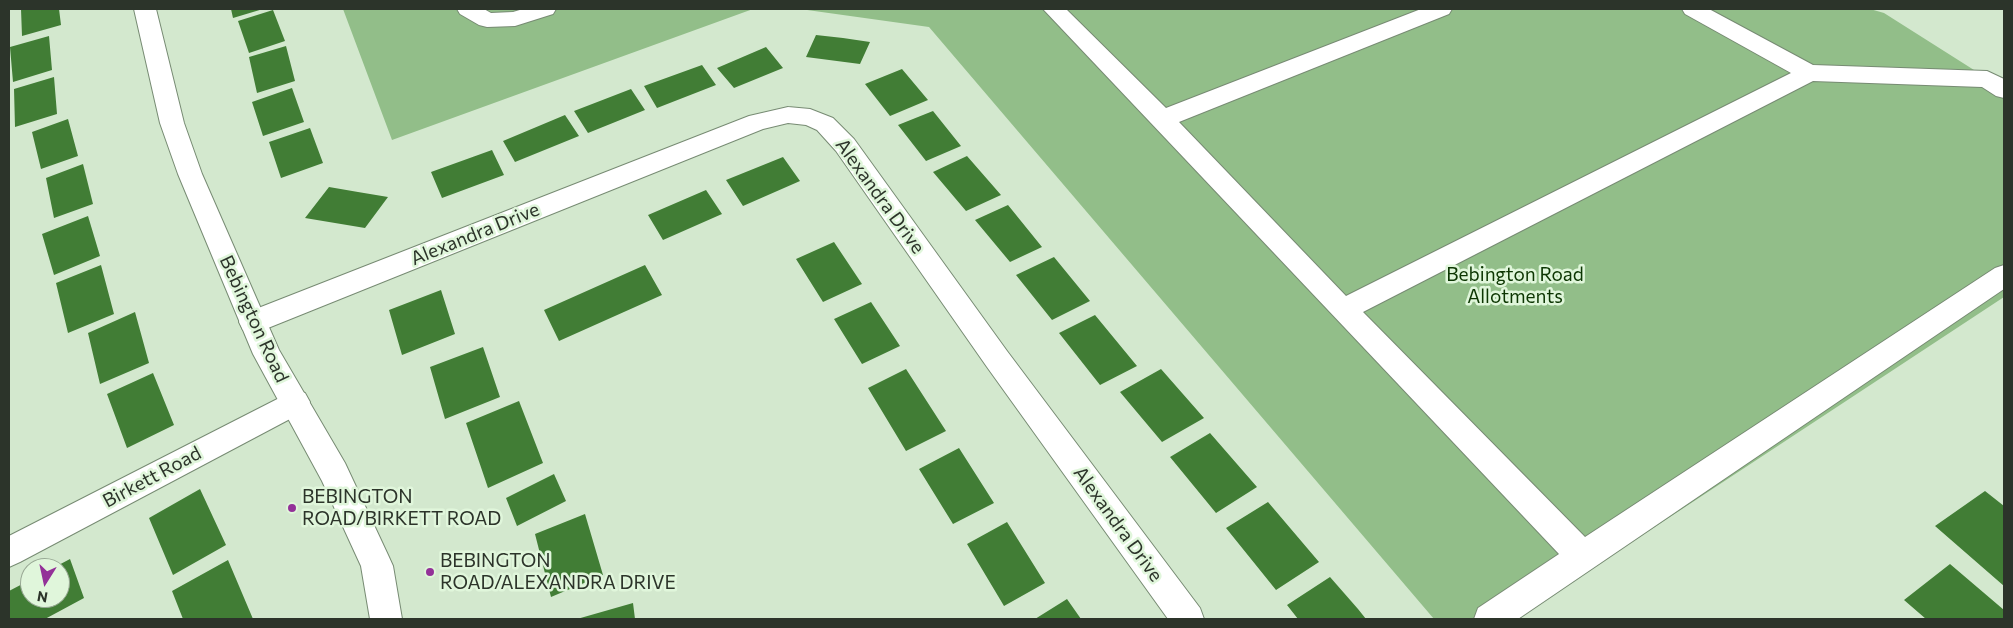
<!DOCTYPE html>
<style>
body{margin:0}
#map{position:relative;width:2013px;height:628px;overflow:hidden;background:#d3e8ce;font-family:Commissioner,sans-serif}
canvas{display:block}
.frame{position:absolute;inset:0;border:10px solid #2c342a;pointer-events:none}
.north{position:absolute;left:20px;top:558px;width:50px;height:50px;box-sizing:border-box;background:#e0f6db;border:1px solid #98a894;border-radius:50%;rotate:190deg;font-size:14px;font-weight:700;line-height:20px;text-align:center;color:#2c342a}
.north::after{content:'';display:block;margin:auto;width:18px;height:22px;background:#933198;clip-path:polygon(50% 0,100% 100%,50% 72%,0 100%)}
</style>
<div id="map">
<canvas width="2013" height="628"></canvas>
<div class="frame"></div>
<div class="north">N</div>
</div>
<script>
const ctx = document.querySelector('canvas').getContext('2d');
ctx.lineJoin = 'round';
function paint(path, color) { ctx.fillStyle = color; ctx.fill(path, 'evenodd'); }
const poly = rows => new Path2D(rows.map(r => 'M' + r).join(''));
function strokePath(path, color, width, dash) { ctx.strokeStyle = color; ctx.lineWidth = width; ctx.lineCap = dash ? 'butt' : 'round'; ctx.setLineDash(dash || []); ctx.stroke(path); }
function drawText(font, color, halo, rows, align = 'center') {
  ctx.font = font + ' Commissioner,sans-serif'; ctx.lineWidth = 5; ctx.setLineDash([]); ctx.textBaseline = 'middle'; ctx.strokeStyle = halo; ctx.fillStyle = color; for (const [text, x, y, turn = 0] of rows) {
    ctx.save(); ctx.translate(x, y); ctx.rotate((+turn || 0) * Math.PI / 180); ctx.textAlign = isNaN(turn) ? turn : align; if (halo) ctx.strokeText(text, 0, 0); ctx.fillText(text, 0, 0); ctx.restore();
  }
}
paint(poly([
 [343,9,753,9,392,140],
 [800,9,1870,9,1884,13,2004,89,2004,297,1515,619,1434,619,929,27]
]), '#92be89');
paint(poly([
 [21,9,59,9,61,25,22,36],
 [231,9,263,9,233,18],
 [273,10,285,41,249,53,238,21],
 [816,35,843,38,870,42,860,64,806,57],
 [49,36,52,70,13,82,10,47],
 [286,46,295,81,257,93,249,57],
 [766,47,783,68,734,88,717,68],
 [702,65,716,85,657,108,644,86],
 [902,69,928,100,890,116,865,84],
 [54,77,57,114,15,127,14,89],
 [292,88,304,122,263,136,252,102],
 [631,89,645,110,588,133,574,111],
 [933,111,961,146,926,161,898,125],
 [565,115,579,136,515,162,503,141],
 [68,119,78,156,41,169,32,132],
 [310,128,323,163,281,178,269,142],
 [492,150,504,175,442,198,431,172],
 [967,156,1001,195,966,211,933,172],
 [783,157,800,181,743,206,726,180],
 [83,164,93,204,54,218,46,178],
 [329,187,358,192,388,197,365,228,305,218],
 [706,190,722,214,663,240,648,215],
 [1008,205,1042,247,1010,262,975,220],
 [88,216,100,256,54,275,42,234],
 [834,242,862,284,823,302,796,259],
 [1054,257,1090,301,1052,320,1016,275],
 [101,265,114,314,68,333,56,283],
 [645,265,662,295,559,341,544,310],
 [441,290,455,334,402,355,389,310],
 [871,302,900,346,862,364,834,319],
 [135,312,149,363,100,384,88,333],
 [1095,315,1137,366,1100,385,1059,333],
 [483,347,500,397,445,419,430,367],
 [906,369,946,431,906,451,868,388],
 [1161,369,1204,418,1162,442,1120,392],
 [153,373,174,425,127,448,107,394],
 [519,401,543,463,488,488,466,423],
 [1210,433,1257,487,1216,513,1170,457],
 [959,448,994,503,953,524,919,469],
 [554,474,566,501,517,526,506,498],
 [200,489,226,545,173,575,149,518],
 [1985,491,2004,506,2004,586,1935,526],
 [1268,502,1319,562,1276,590,1226,528],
 [585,514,603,575,551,597,535,534],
 [1007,522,1045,583,1004,606,967,544],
 [70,559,84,598,45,619,9,619,9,591,30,580,30,598,60,598,60,568,53,568],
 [228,560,253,619,183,619,172,591],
 [1950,564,2004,610,2004,619,1926,619,1904,600],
 [1330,577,1358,609,1366,619,1298,619,1287,605],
 [1067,599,1081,619,1035,619],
 [633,603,635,619,577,619]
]), '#417d35');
const minor = poly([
 [457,9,484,9,491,13,513,12,523,9,556,9,553,14,515,26,487,27,479,25,460,14,457,9],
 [1043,9,1066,9,1166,108,1421,9,1452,9,1449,14,1179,122,1346,296,1791,73,1685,14,1682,9,1709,9,1813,65,1987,71,2004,79,2004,98,1996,96,1982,87,1813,81,1363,312,1585,537,1995,268,2004,265,2004,289,1518,619,1474,619,1478,608,1559,554,1043,9],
 [788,107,810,109,833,118,854,139,1007,351,1200,608,1204,619,1168,619,987,367,836,151,817,130,806,125,788,123,763,129,263,330,253,333,243,330,239,322,243,314,749,116,788,107],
 [295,390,305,393,310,402,305,411,20,562,9,567,9,536,295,390]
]);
const major = poly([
 [134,9,156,9,184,123,202,174,279,350,345,463,388,555,393,566,402,619,370,619,361,566,322,481,253,354,178,174,160,123,134,9]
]);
strokePath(minor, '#778b73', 2);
strokePath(major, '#778b73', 2);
paint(minor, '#fff');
paint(major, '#fff');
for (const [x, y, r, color] of [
 [292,508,5,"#933198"],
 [430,572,5,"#933198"]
]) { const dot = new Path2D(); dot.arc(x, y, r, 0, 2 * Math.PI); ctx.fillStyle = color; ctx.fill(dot); strokePath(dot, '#e0f6db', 2); }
drawText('19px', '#2c342a', '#e0f6db', [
 ["Alexandra Drive",880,196,54],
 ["Alexandra Drive",475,234,-22],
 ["Bebington Road",254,319,65],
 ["Birkett Road",152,477,-28],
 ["Alexandra Drive",1118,524,54]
]);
drawText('19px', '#0c3602', '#e0f6db', [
 ["Bebington Road",1515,275],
 ["Allotments",1515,297]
]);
drawText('19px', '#2c342a', '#e0f6db', [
 ["BEBINGTON",302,497],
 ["ROAD/BIRKETT ROAD",302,519],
 ["BEBINGTON",440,561],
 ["ROAD/ALEXANDRA DRIVE",440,583]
], 'left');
</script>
